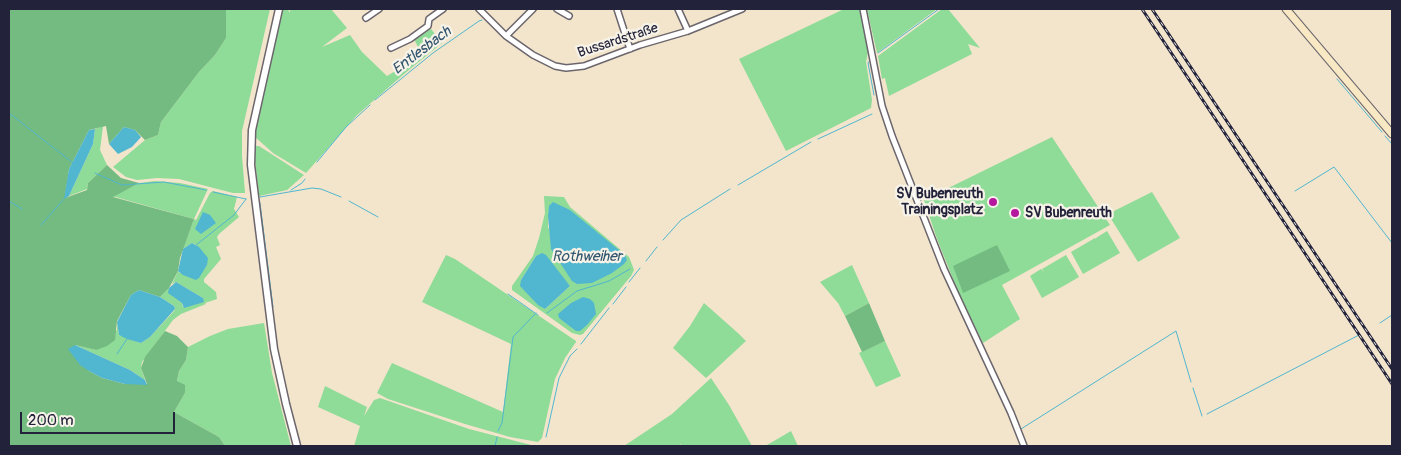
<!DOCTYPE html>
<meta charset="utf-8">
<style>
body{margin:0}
#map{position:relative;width:1401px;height:455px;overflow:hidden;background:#f2e5cb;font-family:Pangolin,sans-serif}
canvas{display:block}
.frame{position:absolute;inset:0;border:10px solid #22223b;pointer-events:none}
.scale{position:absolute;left:20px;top:412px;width:155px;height:22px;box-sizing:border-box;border:2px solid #22223b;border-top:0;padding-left:6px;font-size:15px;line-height:18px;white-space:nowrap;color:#22223b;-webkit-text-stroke:4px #f7f3e8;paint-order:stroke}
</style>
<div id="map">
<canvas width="1401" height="455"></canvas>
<div class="frame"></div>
<div class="scale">200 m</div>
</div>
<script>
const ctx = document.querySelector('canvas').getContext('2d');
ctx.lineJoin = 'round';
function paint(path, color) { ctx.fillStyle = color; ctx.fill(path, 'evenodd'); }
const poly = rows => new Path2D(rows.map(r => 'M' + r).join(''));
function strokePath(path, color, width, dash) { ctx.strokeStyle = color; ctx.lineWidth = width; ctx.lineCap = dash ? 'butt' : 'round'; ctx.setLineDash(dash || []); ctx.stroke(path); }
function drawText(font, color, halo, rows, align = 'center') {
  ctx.font = font + ' Pangolin,sans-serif'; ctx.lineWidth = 4.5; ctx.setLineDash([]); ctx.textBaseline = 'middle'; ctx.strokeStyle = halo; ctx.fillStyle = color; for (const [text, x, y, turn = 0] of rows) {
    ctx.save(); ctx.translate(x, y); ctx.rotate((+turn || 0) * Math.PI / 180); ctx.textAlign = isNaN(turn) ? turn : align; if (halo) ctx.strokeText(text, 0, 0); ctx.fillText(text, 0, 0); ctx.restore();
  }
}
paint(poly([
 [226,9,270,9,242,131,242,156,245,193,233,193,179,179,157,178,137,180,126,177,113,167,145,140,158,135,161,122,199,72,215,55,226,38],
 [283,9,288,9,290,13,290,9,331,9,347,28,322,47,350,35,362,52,387,76,422,55,414,39,431,29,442,43,404,74,357,115,306,173,273,153,254,136],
 [844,9,861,9,868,52,866,62,872,100,871,108,786,151,739,59],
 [867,9,937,9,877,53],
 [942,9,948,9,980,48,968,44,972,54,889,96,885,78,882,79,878,56],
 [103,126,100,150,107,165,88,183,87,189,69,196,93,144,95,129],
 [1052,137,1110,225,1002,285,1020,319,983,343,959,294,937,239,924,200],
 [256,146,259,146,304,175,287,190,259,196,255,161,255,148],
 [155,181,180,183,208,189,194,219,196,220,210,193,213,191,237,197,234,209,239,217,219,234,217,237,220,245,216,247,221,259,204,279,204,282,216,292,217,299,205,303,206,304,181,314,173,320,142,362,141,368,145,380,130,370,75,345,96,350,117,330,117,322,119,335,141,343,150,337,175,310,174,306,160,297,169,288,169,293,182,303,183,307,203,298,176,282,172,284,178,271,180,273,204,269,207,265,196,245,192,243,183,249,194,219,112,196,139,183],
 [1152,192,1180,238,1138,262,1108,214],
 [544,196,564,197,570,207,629,257,633,267,634,270,631,276,583,334,580,335,572,333,512,290,512,286,533,256,539,238,545,213],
 [549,206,624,255,627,260,548,228],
 [536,256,570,286,545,309,521,280],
 [1107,231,1120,253,1083,274,1071,252,1095,238,1096,239,1096,238],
 [446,255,455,259,576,341,576,342,565,358,555,379,542,438,538,442,510,437,465,424,388,399,377,393,392,363,503,412,511,344,422,302],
 [1066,255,1079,277,1067,284,1054,262],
 [1054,262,1067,284,1042,298,1030,276,1041,269,1044,272,1042,269],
 [852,265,869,303,845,316,838,303,820,282],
 [704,303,739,334,746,341,706,378,673,348,690,326],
 [264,323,272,373,291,446,225,446,219,437,174,412,185,393,177,382,179,371,186,360,188,347,210,336,228,329],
 [885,341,901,376,876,387,859,353],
 [711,378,729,405,752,446,682,446,680,444,680,446,624,446,672,414],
 [325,386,367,407,364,416,374,400,380,398,469,429,535,446,354,446,360,426,318,407],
 [791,431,798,446,765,446,774,441]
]), '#8fdb98');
paint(poly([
 [9,9,226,9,226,38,215,55,199,72,161,122,158,135,145,140,135,130,124,127,109,144,106,126,89,130,69,169,65,198,87,190,88,183,107,165,121,178,139,183,113,197,194,219,180,258,178,271,169,288,160,297,139,290,131,295,117,321,115,340,107,346,96,350,75,345,89,371,102,378,125,384,147,384,141,368,145,357,165,331,177,336,188,347,186,360,179,371,177,381,185,385,185,393,174,412,219,437,225,446,9,446],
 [997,245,1010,271,963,293,953,266],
 [869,303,885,341,862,352,845,316]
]), '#73bb80');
paint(poly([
 [124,127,135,130,141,137,132,147,118,154,109,144],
 [95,129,93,144,69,196,64,199,69,169,89,130],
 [553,202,570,210,625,255,627,260,624,264,612,273,592,283,577,284,572,281,551,249,548,216,549,206],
 [203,212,210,215,216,223,201,234,195,229],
 [192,243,199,247,208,258,207,265,199,278,196,280,183,275,178,271,183,249],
 [542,253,546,255,570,286,545,309,538,305,520,286,521,280,536,256],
 [176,282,203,298,204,302,184,308,182,303,168,293,169,288],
 [139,290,160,297,174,306,175,309,150,337,141,343,127,339,119,335,117,322,131,295],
 [583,297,590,299,594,303,596,314,587,325,580,331,576,331,559,318,558,314,571,303],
 [75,345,130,370,145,380,147,385,125,384,102,378,89,371,80,365,68,349]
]), '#51b6cf');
strokePath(poly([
 [878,53,939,9],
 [870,60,868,63,874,95],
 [1337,79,1382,132],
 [375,100,433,53,479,21,482,20],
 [9,113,73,163],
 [1385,136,1392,144],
 [818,139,872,114],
 [317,162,346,127,370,105],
 [95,173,122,185,164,182,206,190],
 [738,185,811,142],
 [291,190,302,183,305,179],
 [1295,191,1334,167,1392,243],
 [213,192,246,199],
 [260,197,312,188,321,189,341,197],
 [9,201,22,209],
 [349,201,378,217],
 [260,203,273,307],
 [41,225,64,199],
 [663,240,681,220,730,189],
 [196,245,234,215,246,199],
 [646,261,657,247],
 [629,282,640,268],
 [508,294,538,315],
 [613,304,626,287],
 [547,313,577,291,609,281,630,269],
 [1380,323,1392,315],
 [581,344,609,308],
 [117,354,127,339],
 [1193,388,1202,416],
 [1207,414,1359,335],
 [1021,429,1176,331,1191,382],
 [498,431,502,423,513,337,536,313],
 [546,437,559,378,570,356,577,349],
 [495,446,497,437]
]), '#51b6cf', 1);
const minor = poly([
 [479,9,506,36,533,55,555,66,566,68,584,66,640,45,688,31,742,9],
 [557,9,569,16],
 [617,9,630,49],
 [678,9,688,31],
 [863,9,882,106,892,136,944,269,1011,413,1024,446],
 [366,18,379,9],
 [506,36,533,9],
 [391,48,410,39,428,26,429,19,443,9]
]);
const tertiary = poly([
 [279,9,252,130,251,165,274,349,286,404,297,446]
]);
const secondary = poly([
 [1286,9,1392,134]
]);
strokePath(minor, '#6b666d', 8);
strokePath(tertiary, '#6b666d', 9);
strokePath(secondary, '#6b666d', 9);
strokePath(minor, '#fff', 5);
strokePath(tertiary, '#fff', 6);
strokePath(secondary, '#f8e8c3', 7);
const rail = poly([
 [1142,9,1392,384],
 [1152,9,1392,369]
]);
strokePath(rail, '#22223b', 3);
strokePath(rail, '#f7f3e8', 1, [4]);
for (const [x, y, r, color] of [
 [993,202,5,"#b5179e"],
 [1015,213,5,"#b5179e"]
]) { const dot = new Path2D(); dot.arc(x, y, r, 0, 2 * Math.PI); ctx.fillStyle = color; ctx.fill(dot); strokePath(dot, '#f7f3e8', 2); }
drawText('14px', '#22223b', '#f7f3e8', [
 ["Bussardstraße",618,41,-18]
]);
drawText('bold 14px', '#22223b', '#f7f3e8', [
 ["SV Bubenreuth",983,194],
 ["Trainingsplatz",983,210],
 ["SV Bubenreuth",1025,213,"left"]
], 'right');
drawText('italic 15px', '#32566f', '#f7f3e8', [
 ["Entlesbach",422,51,-37],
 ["Rothweiher",587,257]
]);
</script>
